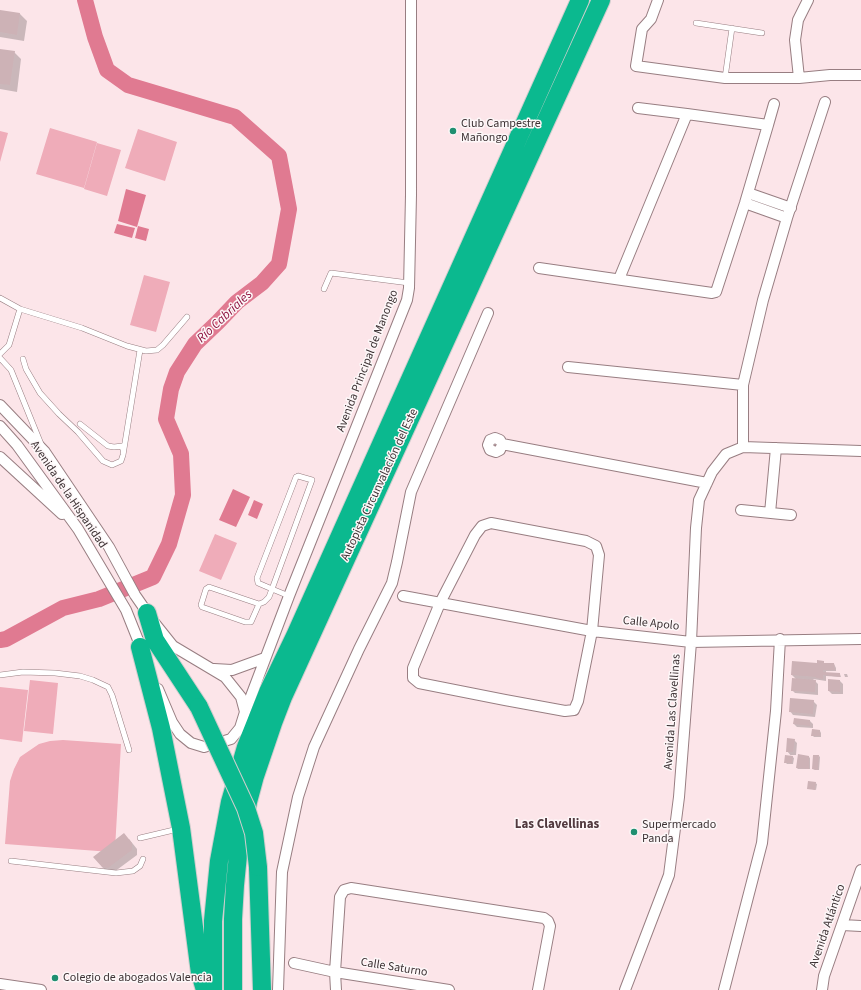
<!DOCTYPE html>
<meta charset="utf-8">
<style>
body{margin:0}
canvas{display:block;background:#fce5e9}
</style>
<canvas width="861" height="990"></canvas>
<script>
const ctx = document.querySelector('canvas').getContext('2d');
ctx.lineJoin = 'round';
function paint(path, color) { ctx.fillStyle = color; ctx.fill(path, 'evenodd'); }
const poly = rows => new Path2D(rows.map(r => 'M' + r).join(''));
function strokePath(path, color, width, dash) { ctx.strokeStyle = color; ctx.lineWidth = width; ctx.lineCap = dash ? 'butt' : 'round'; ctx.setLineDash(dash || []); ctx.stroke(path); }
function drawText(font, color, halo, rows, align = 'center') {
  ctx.font = font + ' "Source Sans 3",sans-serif'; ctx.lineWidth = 3; ctx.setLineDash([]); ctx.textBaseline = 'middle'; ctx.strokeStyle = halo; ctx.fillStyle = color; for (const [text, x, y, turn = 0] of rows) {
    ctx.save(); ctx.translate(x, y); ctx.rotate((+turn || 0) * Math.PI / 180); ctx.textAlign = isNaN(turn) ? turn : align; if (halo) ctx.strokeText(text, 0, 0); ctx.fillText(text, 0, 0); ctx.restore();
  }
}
paint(poly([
 [50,128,97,142,84,188,36,174],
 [138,129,177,142,165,181,125,168],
 [0,131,8,133,0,162],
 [97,143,121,150,107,196,84,189],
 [144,275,170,282,156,332,130,325],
 [215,534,237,543,221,580,199,571],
 [30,680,58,683,53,734,24,731],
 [0,687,28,690,22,742,0,739],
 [63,740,121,744,115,849,111,852,5,844,10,781,14,769,20,757,39,744,50,741]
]), '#efacb9');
paint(poly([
 [126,189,146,195,137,227,118,221],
 [117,224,135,228,132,238,114,233],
 [138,226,149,229,146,241,135,238],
 [233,489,250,497,236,527,219,520],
 [254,500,263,504,257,519,248,515]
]), '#e07a91');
paint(poly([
 [0,11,20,14,27,21,24,41,0,37],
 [0,50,14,52,21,59,17,92,0,89],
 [823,662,825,664,834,664,836,668,836,671,826,671,826,673,840,674,841,677,826,676,826,681,813,679,818,684,818,695,795,693,792,690,797,680,792,675],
 [844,674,847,674,848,677,845,677],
 [840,681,843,684,843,694,832,694,829,691],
 [813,701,817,705,815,717,793,715,790,711],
 [810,721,813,724,813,728,797,727,794,724],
 [820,731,821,733,821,737,814,737,812,735],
 [794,740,797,743,796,755,790,755,794,758,793,764,787,764,785,762,792,757,787,751],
 [819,756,820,757,819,770,815,770,813,769],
 [809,757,810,758,810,769,798,769,797,768],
 [815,783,817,784,816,790,808,788],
 [129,839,137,849,137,855,114,872,108,872,102,867]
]), '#0003');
strokePath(poly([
 [0,640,6,639,63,608,99,599,153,577,169,544,183,495,181,454,166,419,171,389,177,372,195,344,218,322,237,302,262,283,279,264,289,209,279,156,235,117,128,85,107,70,95,37,85,0]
]), '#e07a91', 16);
paint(poly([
 [0,10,20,13,17,35,0,32],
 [0,49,15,51,10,85,0,84],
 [817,660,824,661,824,663,834,663,835,670,823,670,823,672,840,673,840,677,823,675,823,679,816,678,816,677,791,675,792,661,817,663],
 [792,678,816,680,815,692,791,691],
 [828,679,840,680,840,692,828,691],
 [790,698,814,700,813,714,789,712],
 [794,718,810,720,810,726,793,724],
 [812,729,820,730,820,736,811,736],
 [787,738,795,739,793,752,786,752],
 [798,754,809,756,809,769,796,768],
 [785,755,793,756,792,763,784,763],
 [813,755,819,755,818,770,812,769],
 [808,781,816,782,815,790,807,789],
 [124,833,132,843,132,850,108,868,102,867,93,857]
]), '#cdb2b6');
const service = poly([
 [696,23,762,33],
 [725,78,732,28],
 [324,289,331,273,409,283],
 [0,298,20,309,82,328,127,346,146,351,157,350,163,345,187,317],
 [0,354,9,345,20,309],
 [0,358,11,370,41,444],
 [23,359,26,369,40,393,59,414,78,432,103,461,112,465,121,461,123,455,140,350],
 [80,424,108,446,114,447,122,446,123,450],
 [298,476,312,480,272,589,258,583,257,578,296,477,298,476],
 [259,604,209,587,206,589,201,605,202,607,245,622,251,622,259,604,264,602,269,597,272,589,289,596],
 [0,675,23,672,55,673,80,676,93,680,108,687,112,695,129,750],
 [140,838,178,829],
 [11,861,116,873,133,871,140,866,143,859]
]);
const minor = poly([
 [658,0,651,19,642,29,636,66,725,78,799,78,830,75,861,75],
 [799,78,795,40,798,20,808,0],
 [638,108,687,114],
 [768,125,774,104],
 [748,193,791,208],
 [745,203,787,218],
 [539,268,712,293,716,292,745,203,768,125,687,114,619,279],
 [568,367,743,385,743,447],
 [743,385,763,300,787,218,825,102],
 [0,405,45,452,109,547,135,595,153,621,173,646,225,677,241,697,245,712],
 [0,426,17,445,78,529,126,610,142,650],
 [502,444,500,450,496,452,490,450,488,445,490,440,495,438,500,440,502,444,707,483],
 [0,457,62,514],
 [741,510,791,515],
 [770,513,776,448],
 [491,523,586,541,596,546,599,555,592,631,578,701,574,710,565,711,505,700,419,683,413,678,413,668,440,603,475,535,482,526,491,523],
 [403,596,592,631,691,642,861,639],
 [214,669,232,670,265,658],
 [158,689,172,722,180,734,191,743,204,747,231,739,240,728,245,712,289,596,407,300,409,288,411,195,411,0],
 [842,925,861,926],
 [294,963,335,972,449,990],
 [0,984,41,990],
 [278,990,282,872,298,797,314,747,359,649,392,583,397,562,411,492,488,313],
 [336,990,335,972,340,897,344,890,351,888,544,918,548,921,550,926,538,990],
 [625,990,669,875,679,797,691,642,696,528,699,500,712,472,726,454,743,447,861,451],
 [724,990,762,843,776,711,780,639],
 [822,990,824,976,861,870]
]);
const motorway = poly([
 [147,613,155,640,199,707],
 [140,647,161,728,181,828,200,973,205,990],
 [258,867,262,990],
 [213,990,213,921,219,861,230,802,246,747,268,692,295,636,580,0],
 [233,990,233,919,235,885,238,855,248,802,255,776,273,723,283,697,601,0]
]);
strokePath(service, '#987e82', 6);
strokePath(minor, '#987e82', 12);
strokePath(motorway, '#d0cece', 20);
strokePath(service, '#fff', 5);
strokePath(minor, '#fff', 10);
strokePath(motorway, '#0bb98f', 18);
const motorwayBridge = poly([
 [199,707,246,808,254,833,258,867]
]);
strokePath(motorwayBridge, '#d0cece', 20, []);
strokePath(motorwayBridge, '#0bb98f', 18);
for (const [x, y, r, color] of [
 [453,131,4,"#1f8f70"],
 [634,832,4,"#1f8f70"],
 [55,978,4,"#1f8f70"]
]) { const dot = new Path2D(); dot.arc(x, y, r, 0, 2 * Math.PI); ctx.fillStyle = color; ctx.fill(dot); strokePath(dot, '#fdf7f8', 1.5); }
drawText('12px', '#3d3234', '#fdf7f8', [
 ["Club Campestre",461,124],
 ["Mañongo",461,138],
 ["Supermercado",642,825],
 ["Panda",642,839],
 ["Colegio de abogados Valencia",63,978]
], 'left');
drawText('12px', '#3d3234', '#fdf7f8', [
 ["Avenida Principal de Manongo",368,361,-69],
 ["Autopista Circunvalación del Este",380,485,-65],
 ["Avenida de la Hispanidad",68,495,56],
 ["Calle Apolo",651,624,6],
 ["Avenida Las Clavellinas",673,712,-86],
 ["Avenida Atlántico",828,926,-71],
 ["Calle Saturno",394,968,9]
]);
drawText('italic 13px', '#8e1340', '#fdf7f8', [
 ["Río Cabriales",225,317,-43]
]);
drawText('bold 13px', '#513a3f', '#fdf7f8', [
 ["Las Clavellinas",557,825]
]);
</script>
